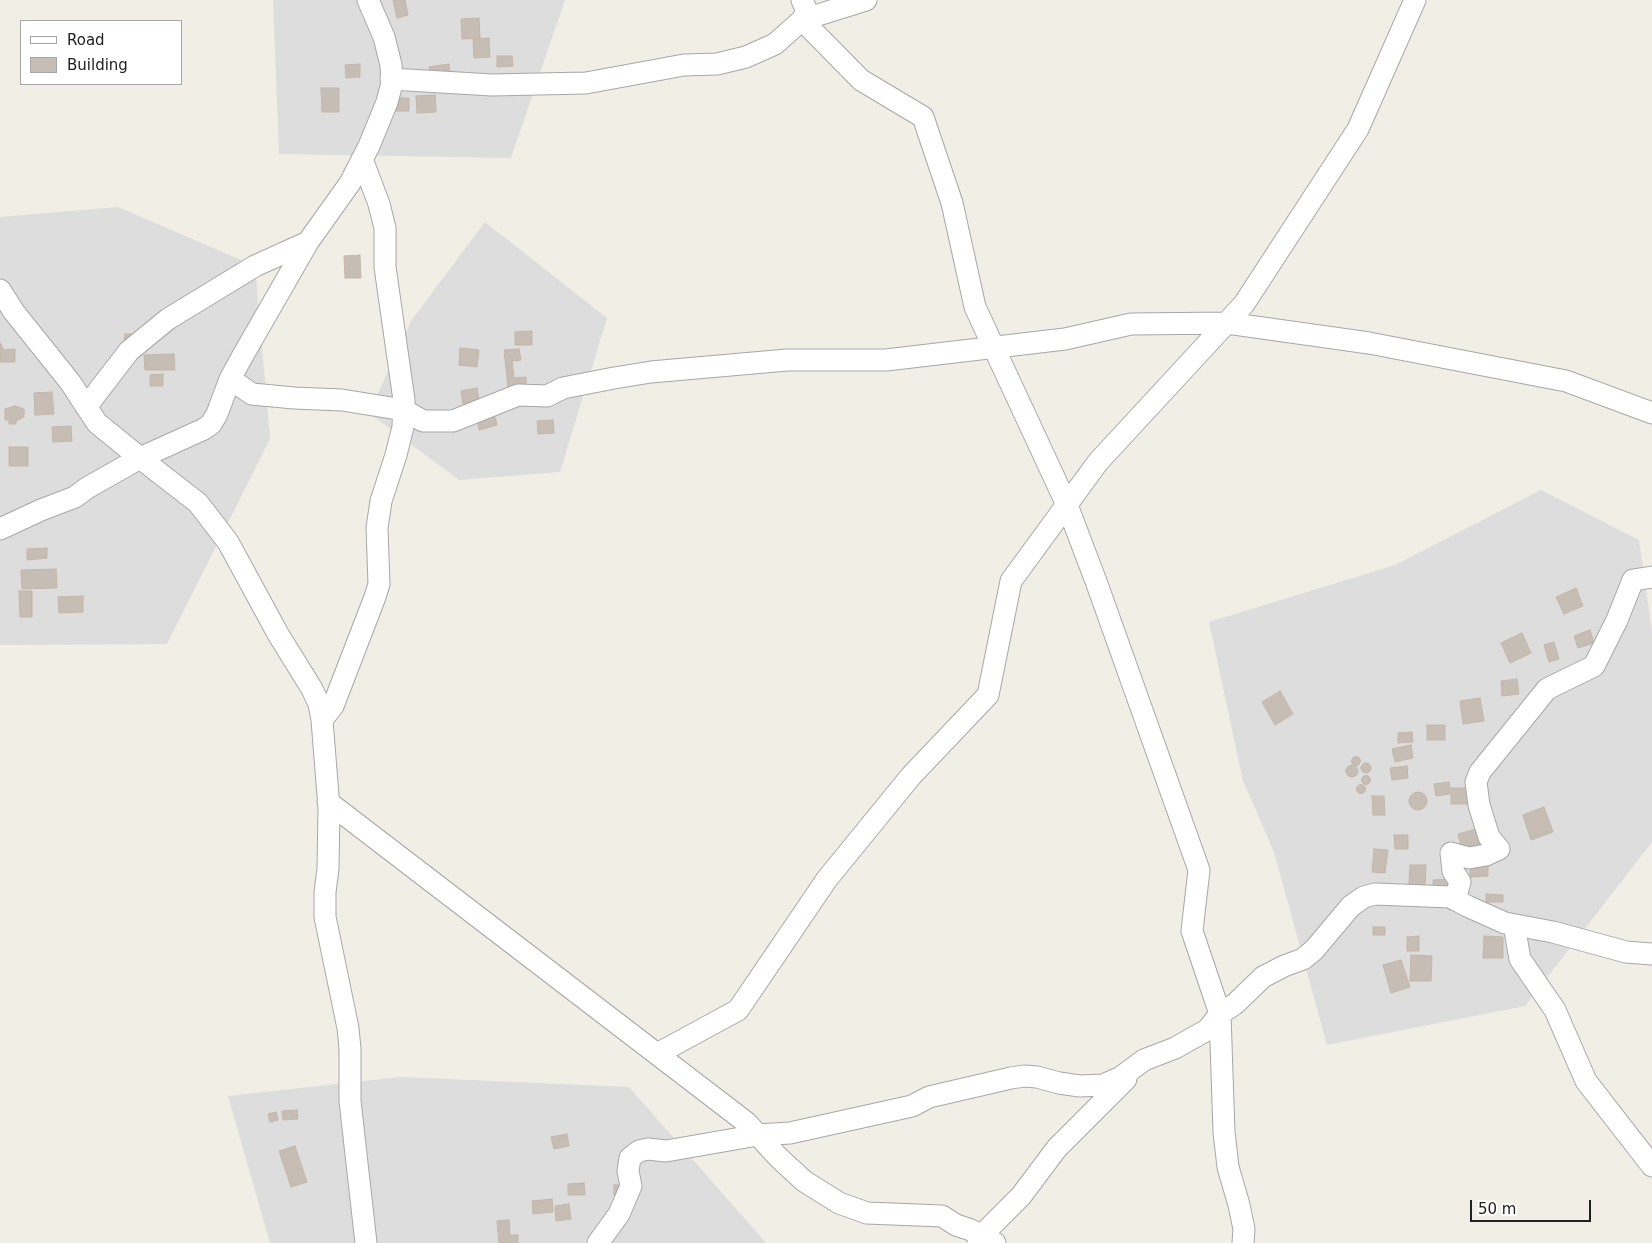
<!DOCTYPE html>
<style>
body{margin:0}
#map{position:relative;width:1652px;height:1243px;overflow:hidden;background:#f1eee6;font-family:"DejaVu Sans",sans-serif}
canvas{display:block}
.legend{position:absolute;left:20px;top:20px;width:162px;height:65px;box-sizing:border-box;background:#fff;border:1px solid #a6a6a6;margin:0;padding:6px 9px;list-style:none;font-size:15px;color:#202020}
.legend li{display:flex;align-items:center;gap:10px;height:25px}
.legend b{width:25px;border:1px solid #a6a6a6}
.scale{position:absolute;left:1470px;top:1200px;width:121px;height:22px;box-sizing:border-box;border:2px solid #202020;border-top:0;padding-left:6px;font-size:15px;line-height:18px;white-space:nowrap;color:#202020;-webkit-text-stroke:4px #fff;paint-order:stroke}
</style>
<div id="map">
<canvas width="1652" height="1243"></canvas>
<ul class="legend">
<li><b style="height:6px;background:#fff"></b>Road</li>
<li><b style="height:14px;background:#c6beb5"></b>Building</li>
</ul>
<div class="scale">50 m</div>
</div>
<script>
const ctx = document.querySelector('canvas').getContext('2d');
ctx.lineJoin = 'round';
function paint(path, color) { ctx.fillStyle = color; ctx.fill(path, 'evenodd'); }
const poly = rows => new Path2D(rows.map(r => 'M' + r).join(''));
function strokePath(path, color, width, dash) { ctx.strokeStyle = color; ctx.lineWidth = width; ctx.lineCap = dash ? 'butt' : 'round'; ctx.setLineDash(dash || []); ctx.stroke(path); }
paint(poly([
 [273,0,565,0,511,158,279,154],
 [118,207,255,266,270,439,167,644,0,645,0,217],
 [485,222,607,318,560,472,459,480,369,413,411,321],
 [1541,490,1639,540,1652,631,1652,842,1525,1006,1327,1045,1274,852,1243,781,1209,622,1395,565],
 [401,1077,629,1087,766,1243,270,1243,228,1096]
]), '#dedddd');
const building = poly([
 [393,0,405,0,408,15,397,18,393,0],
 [479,18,480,38,462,39,461,19,479,18],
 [489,38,490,57,474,58,473,39,489,38],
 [497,56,512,56,513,66,497,67,497,56],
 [360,64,360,77,346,78,345,65,360,64],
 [449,64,451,77,431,81,429,67,449,64],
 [321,88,339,88,339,112,322,112,321,88],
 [435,95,436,112,417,113,416,96,435,95],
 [392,98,409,98,409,111,392,111,392,98],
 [360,255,361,278,345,278,344,256,360,255],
 [532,331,532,345,515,345,515,332,532,331],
 [125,334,135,334,124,344,125,334],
 [0,343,4,350,15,349,15,362,0,362,0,343],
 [460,348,479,350,477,367,459,365,460,348],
 [519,349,521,360,512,361,514,378,526,377,526,385,508,387,504,350,519,349],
 [174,354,175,370,145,370,144,355,174,354],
 [163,374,163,386,150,386,150,375,163,374],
 [477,388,479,401,463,404,461,391,477,388],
 [52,392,54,414,35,415,34,393,52,392],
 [15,406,24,409,24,417,16,421,16,424,9,424,9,420,5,420,5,409,15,406],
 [494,413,497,425,479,430,477,418,494,413],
 [553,420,554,433,538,434,537,421,553,420],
 [71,426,72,441,53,442,52,427,71,426],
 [9,447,28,447,28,466,9,466,9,447],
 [47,548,47,558,27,560,27,549,47,548],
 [56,569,57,588,22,589,21,570,56,569],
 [1576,588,1583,606,1564,614,1556,597,1576,588],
 [19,591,32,591,32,617,20,617,19,591],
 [83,596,83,612,59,613,58,597,83,596],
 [1590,630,1594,643,1578,648,1574,636,1590,630],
 [1522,633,1531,653,1510,663,1501,643,1522,633],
 [1554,642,1559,659,1549,662,1544,645,1554,642],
 [1517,679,1519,694,1502,696,1501,681,1517,679],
 [1280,691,1293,714,1275,725,1262,702,1280,691],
 [1480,698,1484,721,1463,724,1460,701,1480,698],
 [1427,725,1445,725,1445,740,1427,740,1427,725],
 [1412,732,1413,742,1398,743,1398,733,1412,732],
 [1411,745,1413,758,1395,762,1392,749,1411,745],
 '1351.5 761a4.5 4.5 0 1 1 9 0a4.5 4.5 0 1 1-9 0Z',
 '1361 768a5 5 0 1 1 10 0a5 5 0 1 1-10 0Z',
 '1346 771a6 6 0 1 1 12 0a6 6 0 1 1-12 0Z',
 [1407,766,1408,778,1392,780,1390,768,1407,766],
 '1361.5 780a4.5 4.5 0 1 1 9 0a4.5 4.5 0 1 1-9 0Z',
 [1449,782,1450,794,1436,796,1434,784,1449,782],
 '1356.5 789a4.5 4.5 0 1 1 9 0a4.5 4.5 0 1 1-9 0Z',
 [1451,788,1472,788,1472,804,1451,804,1451,788],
 '1409 801a9 9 0 1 1 18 0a9 9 0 1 1-18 0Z',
 [1372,796,1384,796,1385,815,1373,815,1372,796],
 [1544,807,1553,832,1531,840,1523,815,1544,807],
 [1480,828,1484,843,1462,849,1458,834,1480,828],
 [1394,835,1408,835,1408,849,1395,849,1394,835],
 [1374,849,1388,850,1385,873,1372,872,1374,849],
 [1410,865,1426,865,1425,885,1409,884,1410,865],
 [1470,866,1488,866,1488,876,1470,877,1470,866],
 [1455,879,1455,893,1433,893,1433,880,1455,879],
 [1486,894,1503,895,1503,902,1486,902,1486,894],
 [1373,927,1385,927,1385,935,1373,935,1373,927],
 [1419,936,1419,951,1407,951,1407,937,1419,936],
 [1484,936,1503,937,1503,958,1483,958,1484,936],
 [1411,955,1432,956,1431,981,1410,981,1411,955],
 [1401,960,1410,987,1391,993,1383,965,1401,960],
 [297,1110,298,1119,283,1120,282,1111,297,1110],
 [276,1112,278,1120,270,1122,268,1114,276,1112],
 [567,1134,569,1146,554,1149,551,1137,567,1134],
 [295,1146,307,1182,291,1187,279,1151,295,1146],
 [584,1183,585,1195,568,1195,568,1184,584,1183],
 [614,1185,624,1185,625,1194,614,1195,614,1185],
 [552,1199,553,1212,533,1214,532,1201,552,1199],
 [569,1204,571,1219,556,1221,555,1206,569,1204],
 [509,1220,510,1235,518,1235,518,1243,499,1243,497,1221,509,1220]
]);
paint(building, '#c6beb5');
strokePath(building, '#c4b6a7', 1);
const minor = poly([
 [802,20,861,80,923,117,952,203,975,307,1067,505,1097,584,1199,870,1192,931,1220,1014,1224,1132,1228,1167,1239,1205,1244,1229,1243,1243],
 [802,20,866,0],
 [391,79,492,85,586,83,684,65,717,64,746,57,775,44,802,20,806,13,806,9,802,0],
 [0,290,14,312,70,382,97,423,140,458,198,503,228,542,278,634,312,689,319,704,322,720,329,808,328,869,325,892,325,917,348,1028,350,1049,350,1101,366,1243],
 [230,379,252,394,294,398,342,400,404,410,423,421,453,421,518,395,547,396,563,388,614,378,651,372,787,360,886,360,1065,339,1131,324,1227,323,1369,343,1566,381,1652,413],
 [86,407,129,351,168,319,255,266,308,242],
 [0,529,41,510,75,497,87,488,140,458,204,429,211,424,217,414,230,379,242,357,308,242,350,183,369,146,387,102,392,83,391,65,384,37,368,0],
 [322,720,333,706,375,597,379,584,377,528,381,501,396,455,403,427,404,400,385,267,385,228,379,204,362,159],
 [328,802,747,1123,778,1157,804,1181,839,1203,867,1213,942,1216,956,1225,971,1230,981,1236,995,1243],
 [1455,900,1460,882,1453,871,1451,853,1469,858,1486,855,1499,849,1489,837,1479,805,1476,782,1480,772,1547,689,1594,666,1617,620,1633,580,1652,577],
 [1514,925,1520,959,1555,1010,1586,1081,1652,1166],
 [657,1054,738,1010,827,879,911,776,988,695,1011,581,1098,462,1244,304,1358,129,1415,0],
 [598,1243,619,1214,631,1186,628,1171,630,1158,639,1151,648,1149,666,1151,758,1135,790,1133,912,1106,929,1097,1011,1078,1024,1076,1037,1077,1059,1083,1080,1086,1103,1085,1121,1077,1144,1060,1175,1048,1207,1030,1220,1014,1235,1004,1263,977,1284,966,1303,959,1314,950,1351,906,1364,897,1375,894,1451,897,1467,906,1505,923,1553,932,1626,952,1652,954],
 [978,1243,981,1236,1021,1196,1057,1148,1126,1079]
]);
strokePath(minor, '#a7a7a7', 23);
strokePath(minor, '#fff', 21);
</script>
